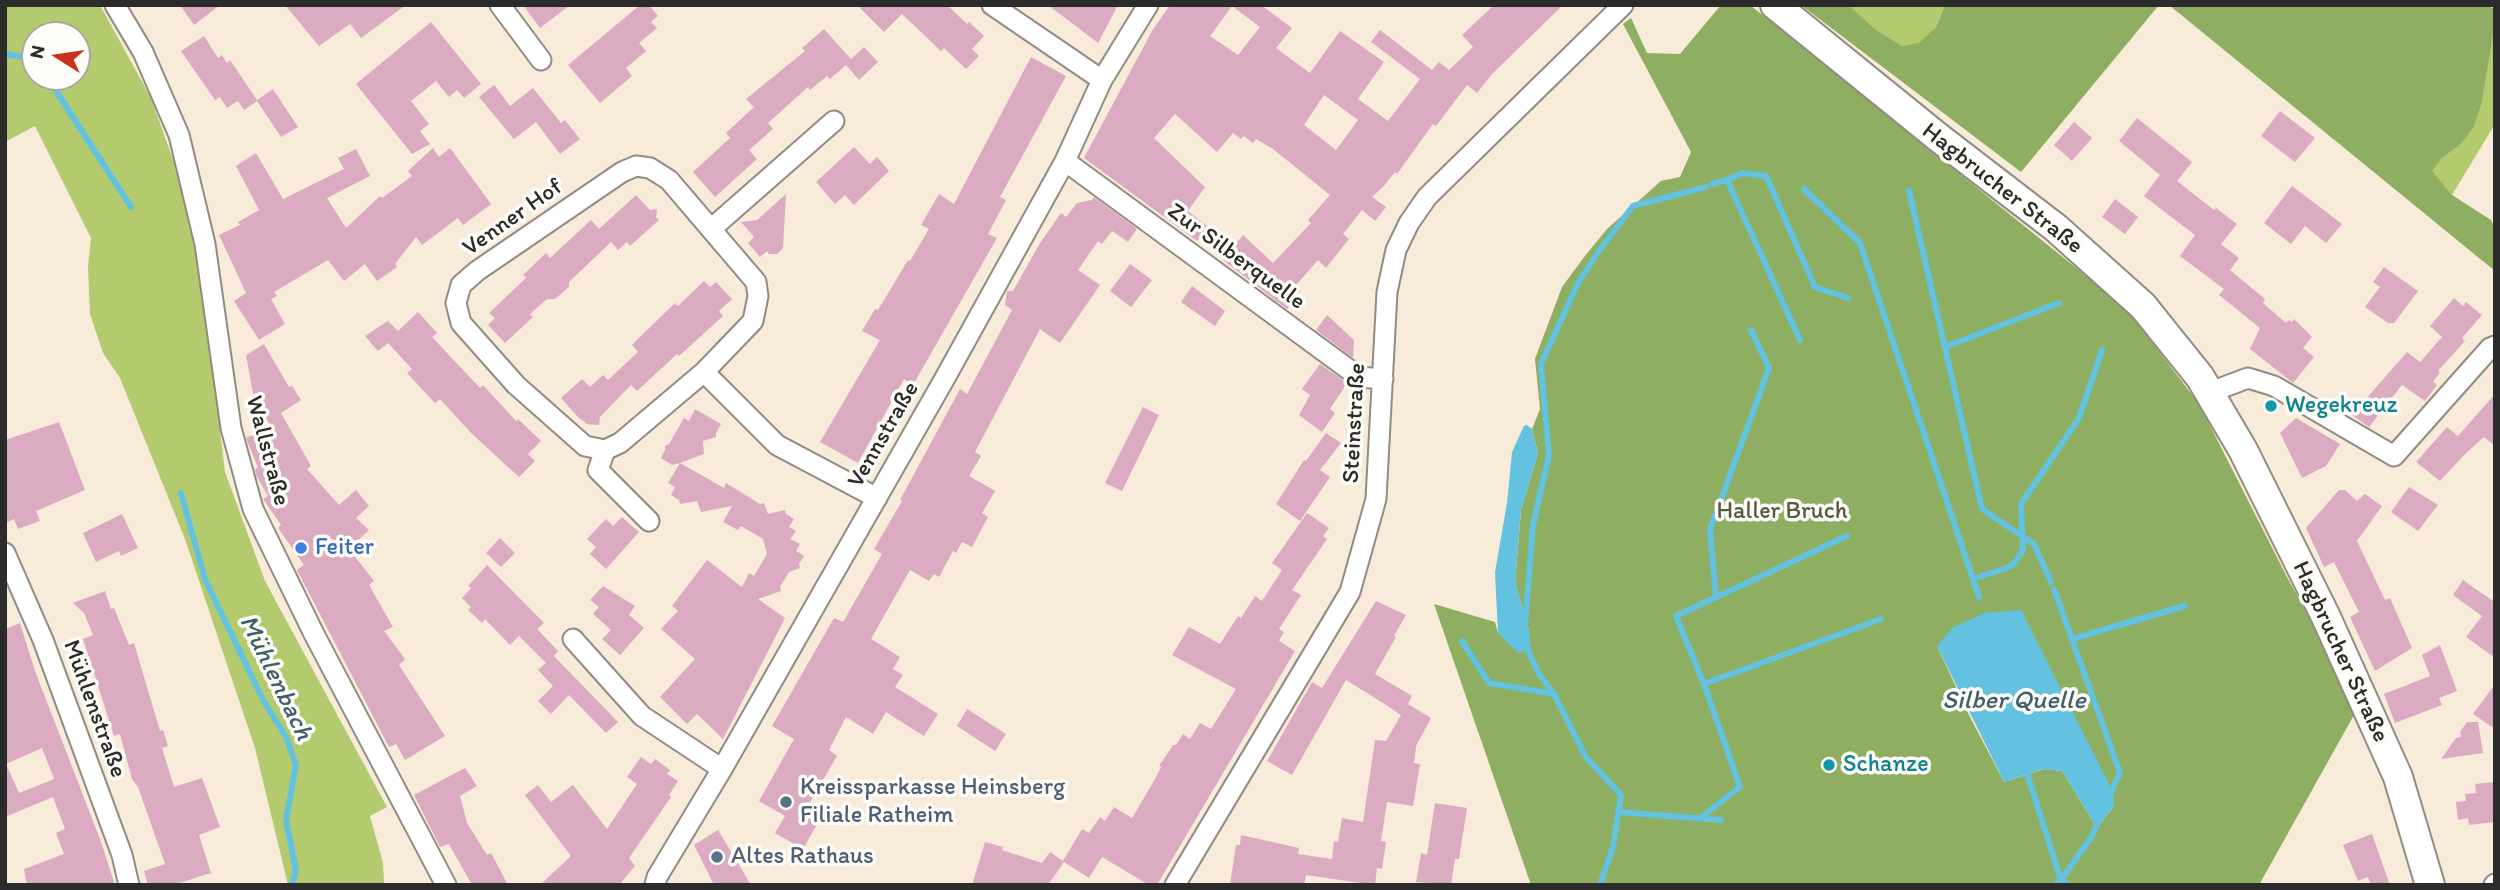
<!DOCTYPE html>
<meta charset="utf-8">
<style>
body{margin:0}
#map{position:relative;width:2500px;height:890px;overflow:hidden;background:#f8ebd9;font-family:Itim,sans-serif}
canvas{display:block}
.frame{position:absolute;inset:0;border:7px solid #2b2b2b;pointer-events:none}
.north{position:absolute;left:21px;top:21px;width:70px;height:70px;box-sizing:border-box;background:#fdfcf7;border:2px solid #a9a8a5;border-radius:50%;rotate:282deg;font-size:19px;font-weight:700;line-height:28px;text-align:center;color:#2b2b2b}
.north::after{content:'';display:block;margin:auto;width:24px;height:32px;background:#c8321e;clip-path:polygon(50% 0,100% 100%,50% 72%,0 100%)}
</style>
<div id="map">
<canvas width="2500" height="890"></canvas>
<div class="frame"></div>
<div class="north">N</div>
</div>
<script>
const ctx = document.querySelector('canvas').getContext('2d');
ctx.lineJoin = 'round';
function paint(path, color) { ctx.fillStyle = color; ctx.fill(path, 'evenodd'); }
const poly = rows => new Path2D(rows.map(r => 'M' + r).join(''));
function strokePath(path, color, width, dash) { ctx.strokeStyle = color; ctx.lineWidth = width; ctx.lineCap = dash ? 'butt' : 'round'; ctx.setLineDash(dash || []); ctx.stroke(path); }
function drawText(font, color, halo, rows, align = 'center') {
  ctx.font = font + ' Itim,sans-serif'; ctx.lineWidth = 7; ctx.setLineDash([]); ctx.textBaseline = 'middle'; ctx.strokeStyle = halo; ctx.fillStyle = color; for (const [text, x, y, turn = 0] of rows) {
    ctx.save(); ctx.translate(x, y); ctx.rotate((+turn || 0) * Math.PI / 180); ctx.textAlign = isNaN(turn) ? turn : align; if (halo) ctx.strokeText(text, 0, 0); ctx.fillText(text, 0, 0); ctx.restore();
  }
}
paint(poly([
 [5,5,100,5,151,98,180,179,200,262,225,472,265,581,387,807,370,816,383,863,384,885,288,885,255,748,185,539,120,378,103,353,90,314,88,266,91,238,35,126,5,142],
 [35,35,77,35,77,77,35,77],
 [1849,5,1945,5,1936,27,1919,44,1902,46,1875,29],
 [2495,24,2495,124,2452,195,2431,171,2442,158,2460,145,2482,102]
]), '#b3ca6f');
paint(poly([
 [1721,5,1750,5,2126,308,2199,404,2287,577,2359,706,2259,885,1531,885,1434,604,1495,622,1498,633,1529,630,1515,582,1521,510,1538,453,1532,429,1540,409,1535,359,1562,287,1585,256,1607,229,1661,181,1680,177,1691,152,1623,24,1631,18,1647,53,1680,54],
 [1937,646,2114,806,2097,828,2062,771,2044,769,2004,782,1970,717],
 [1801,5,1849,5,1875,29,1902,46,1919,43,1936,27,1945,5,2159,5,2021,172],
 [2169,5,2485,5,2495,9,2495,24,2482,102,2473,128,2460,145,2442,158,2432,171,2452,195,2491,220,2495,228,2495,271]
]), '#8eae62');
paint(poly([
 [1527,425,1532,429,1538,453,1521,510,1515,581,1529,630,1531,649,1518,653,1498,633,1495,572,1507,503,1512,452,1524,426],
 [2021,610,2113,792,2114,806,2097,828,2062,771,2043,769,2004,782,1937,646,1952,628,1984,613]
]), '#62c2e0');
strokePath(poly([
 [5,54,22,57,35,63],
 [47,77,131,207],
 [1727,180,1742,173,1766,176,1815,287,1848,298],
 [1712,184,1727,180,1800,340],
 [1804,189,1860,243,1979,597],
 [1909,191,1982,509,2034,544,2051,582],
 [1945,347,2059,303],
 [181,493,205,579,263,700,286,737,296,765,286,820,296,870,292,885],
 [1973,579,2012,566,2023,550,2021,504,2079,418,2102,350],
 [2054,589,2120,773,2109,797],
 [1716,597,1710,530,1769,368,1751,330],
 [1525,626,1533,525,1549,455,1541,364,1577,285,1598,252,1633,206,1706,187],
 [2072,639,2184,606],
 [1462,641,1489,683,1554,694],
 [1525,644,1539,674,1554,694,1586,757,1621,795,1613,847,1600,885],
 [1704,684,1676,616,1847,536],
 [2025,767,2061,880,2068,885],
 [1618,812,1721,820],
 [1699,819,1740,787,1704,684,1881,619],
 [2055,885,2061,880,2092,836,2099,820]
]), '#62c2e0', 6);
paint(poly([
 [180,5,220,5,194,25],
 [285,5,406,5,361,38,350,24,319,46],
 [523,5,570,5,540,28],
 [640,5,649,5,658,16,651,22,657,28,639,43,646,51,626,68,632,76,600,103,568,65],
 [857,5,947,5,967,24,969,22,984,36,972,49,979,56,966,69,944,48,941,51,902,14,884,32],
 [1048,5,1118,5,1098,43],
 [1170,5,1261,5,1292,28,1276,48,1310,73,1340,31,1384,62,1358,99,1388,121,1420,79,1371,42,1380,30,1432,70,1439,62,1449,70,1473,47,1462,35,1494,5,1563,5,1492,74,1477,93,1467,85,1436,126,1433,124,1397,174,1395,172,1384,186,1372,197,1386,207,1375,221,1362,210,1343,234,1349,239,1326,268,1318,260,1296,285,1301,290,1287,309,1223,260,1243,235,1273,263,1311,223,1308,220,1330,195,1273,149,1256,139,1253,143,1244,136,1241,139,1233,133,1217,152,1175,114,1154,138,1205,187,1188,211,1208,227,1197,241,1084,158,1152,31],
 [1232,6,1260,27,1238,55,1210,36],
 [1324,95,1358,120,1336,150,1304,125],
 [431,22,481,84,464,98,457,90,449,97,436,81,411,101,429,124,420,131,430,144,412,154,356,84],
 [824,29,851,59,864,47,878,62,859,80,846,65,830,79,827,76,810,90,808,87,768,123,773,129,749,150,757,159,715,197,693,172,730,138,726,133,754,107,746,99,805,51,802,48],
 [204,36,218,58,222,55,227,63,230,60,257,100,273,89,298,127,281,137,257,101,244,110,238,101,227,108,220,97,215,100,181,51],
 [1031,57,1066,76,1000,197,1006,200,988,234,997,238,913,385,904,379,858,463,820,442,880,340,862,331,875,309,878,310,908,260,910,261,929,229,921,225,939,194,954,204],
 [494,85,510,106,533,88,561,123,565,120,580,139,560,154,536,122,514,139,479,97],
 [2280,111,2315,138,2295,162,2261,136],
 [2137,118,2192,162,2177,181,2214,210,2216,208,2237,224,2221,244,2239,258,2230,270,2265,299,2263,303,2286,323,2289,320,2292,322,2294,319,2312,337,2303,348,2314,357,2293,383,2250,349,2260,328,2219,295,2224,289,2180,256,2195,235,2144,196,2160,175,2119,141],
 [2074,122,2092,138,2072,161,2054,145],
 [854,147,870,164,877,157,889,171,854,205,845,195,835,204,816,182],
 [433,148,439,157,450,148,491,204,463,225,458,218,422,245,416,237,395,264,397,267,377,281,365,264,344,281,328,260,274,292,277,296,271,299,285,324,259,340,234,301,246,293,219,235,240,225,238,222,259,210,236,166,256,153,283,199,344,169,338,158,356,149,370,176,327,198,346,228,380,196,382,198,412,176,408,171],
 [2292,186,2342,224,2326,243,2305,226,2291,244,2264,223],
 [786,194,783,248,777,254,769,254,767,251,760,257,748,243,754,237,741,222,757,220],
 [636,195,650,210,657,209,656,217,659,220,630,246,627,242,618,250,611,242,569,282,569,287,555,299,547,299,530,314,533,317,505,343,488,325,495,318,489,313,526,278,523,275,546,253,550,258,591,220,599,229],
 [1094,197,1137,229,1128,242,1112,231,1102,244,1098,241,1078,270,1100,285,1060,343,1040,329,975,452,981,456,969,476,995,491,982,513,988,517,972,547,962,542,956,553,953,551,939,577,934,574,929,581,910,570,871,639,900,657,893,669,903,675,895,687,938,714,924,736,886,712,873,734,846,717,829,750,837,756,809,804,824,812,803,849,775,833,785,816,759,801,794,739,772,726,834,618,843,622,882,554,874,549,902,501,900,500,960,389,967,394,1012,310,1005,305,1007,291,1013,291,1040,243,1061,213,1066,217,1077,203,1092,200],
 [2115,199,2138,217,2125,234,2102,217],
 [1130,264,1152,280,1131,307,1110,291],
 [2384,267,2418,291,2394,323,2388,323,2365,307,2380,287,2373,282],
 [704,281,710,287,716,282,732,299,719,311,723,316,679,356,677,354,637,391,631,385,600,417,599,425,587,424,578,417,561,398,582,379,590,387,603,375,608,380,638,352,632,345,642,335,675,303,678,306],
 [1192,286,1225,311,1215,326,1181,302],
 [2454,298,2463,306,2466,302,2482,315,2462,338,2465,341,2438,371,2440,372,2433,382,2437,385,2425,401,2402,385,2369,427,2352,415,2407,352,2420,362,2442,337,2430,326],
 [418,312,437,333,432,337,480,388,483,385,516,421,518,419,541,441,528,454,535,461,519,477,471,433,440,399,435,403,407,373,412,369,388,343,378,351,365,336,388,321,398,331],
 [1327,315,1354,340,1353,358,1316,330],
 [264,344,289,387,292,386,301,400,281,413,311,466,307,469,339,505,356,490,369,506,356,518,369,530,349,549,374,581,369,585,393,627,384,631,405,659,399,665,445,736,405,760,396,744,389,747,297,570,304,565,278,528,281,525,263,499,268,496,256,475,255,469,258,468,246,438,271,427,253,394,246,355],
 [1320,364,1347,383,1330,409,1335,413,1322,432,1299,415,1310,395,1302,389],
 [2495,394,2495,446,2484,437,2465,454,2440,481,2416,462,2447,427,2458,436],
 [1143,407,1159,415,1122,491,1105,483],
 [695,409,721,424,716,433,716,437,703,441,704,454,680,463,724,488,726,483,760,504,764,503,768,514,785,510,786,514,794,519,789,527,796,531,790,539,800,544,796,551,804,556,799,564,800,568,789,572,780,587,781,591,758,599,785,618,723,739,697,714,687,724,660,697,695,659,661,629,678,611,672,606,707,560,742,587,749,573,754,576,767,554,763,539,741,526,738,530,723,522,732,506,701,512,697,501,680,504,679,500,671,495,675,487,668,483,680,463,672,465,661,458,665,450,665,446,669,444,684,418,689,421],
 [2296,418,2340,444,2326,466,2302,478,2280,433],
 [59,422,85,490,36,511,40,521,18,529,14,519,5,523,5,440],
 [1326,433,1341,443,1320,470,1330,477,1300,521,1276,504,1304,460,1306,461],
 [2409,487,2438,505,2418,531,2391,512],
 [2339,490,2345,490,2357,501,2365,494,2382,506,2357,541,2385,600,2390,598,2412,648,2375,671,2350,617,2359,612,2334,562,2324,567,2306,528],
 [1307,513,1329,528,1323,536,1327,539,1292,590,1301,595,1279,629,1284,632,1279,641,1295,651,1157,885,1149,885,1102,857,1089,878,1064,862,1048,885,972,885,985,842,1003,847,1002,850,1042,863,1050,852,1063,861,1082,829,1089,833,1100,817,1105,821,1114,807,1132,818,1155,779,1161,767,1159,766,1173,745,1176,745,1183,734,1190,739,1200,723,1211,729,1236,689,1172,655,1189,627,1220,644,1238,616,1241,618,1255,596,1262,601,1282,570,1272,563],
 [122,514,138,548,121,556,119,551,96,562,83,533],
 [622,517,639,532,606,569,590,554,596,547,587,539,606,519,613,526],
 [500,538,515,553,501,567,486,553],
 [487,565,544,623,537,629,558,651,554,656,618,722,606,733,569,695,551,714,538,701,553,686,538,670,546,663,519,636,510,645,485,619,482,623,468,610,471,607,462,598,471,588,468,586],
 [2463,580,2493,601,2495,598,2495,658,2466,637,2482,616,2453,595],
 [603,586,635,606,629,615,644,628,620,655,602,639,611,630,593,614,599,607,590,600],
 [105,591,111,609,114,608,129,645,134,643,160,731,163,730,168,746,162,748,174,787,202,778,220,827,199,835,211,873,173,885,148,885,144,871,165,864,138,787,132,779,120,734,114,736,83,639,93,635,84,613,73,603],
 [1376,601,1406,615,1394,636,1396,637,1375,674,1412,696,1408,704,1431,718,1416,746,1414,763,1420,764,1413,806,1387,802,1381,841,1386,842,1382,869,1377,868,1375,885,1306,875,1304,885,1230,885,1236,845,1240,845,1241,835,1299,848,1298,854,1332,859,1334,841,1338,842,1342,818,1363,822,1375,740,1386,741,1401,715,1383,703,1346,680,1292,775,1267,761,1312,682,1322,688],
 [20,623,35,671,100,839,115,885,27,885,24,869,64,854,56,833,65,829,53,797,5,817,5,629],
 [42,748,54,779,19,793,6,764],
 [2440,645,2457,691,2439,698,2442,705,2395,723,2384,694,2430,676,2422,655],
 [2495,684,2495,729,2473,714],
 [967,709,1006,734,995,751,957,726],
 [2467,722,2478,722,2483,753,2441,759,2456,738,2461,737,2460,732],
 [641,757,651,764,655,759,670,770,667,774,678,781,669,795,671,797,629,858,635,866,619,885,540,885,571,856,525,795,538,785,551,802,573,785,607,829,637,784,627,777],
 [465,768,477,786,460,796,467,823,487,855,491,853,508,885,472,885,449,844,440,847,414,795],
 [2495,782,2495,822,2469,825,2468,818,2458,820,2456,802,2466,801,2465,794,2476,793,2475,784],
 [1435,803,1467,808,1459,859,1455,859,1451,885,1416,882,1421,853,1427,855],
 [718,830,751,885,714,885,694,845],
 [2372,834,2385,871,2390,885,2371,885,2368,877,2358,881,2343,845]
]), '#dbabc2');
const minor = poly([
 [115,5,143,52,179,135,205,244,231,428,253,509,314,634,446,885],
 [500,5,541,60],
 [992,5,1102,80],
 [1065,161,1359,377,1383,379],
 [711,229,834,121],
 [704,372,753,321,758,296,756,282,669,180,650,168,636,166,622,172,477,271,461,285,456,303,461,323,516,385,585,446,605,450,620,443,704,372,777,445,877,498],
 [2208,393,2248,378,2274,386,2394,456,2490,348,2495,346],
 [605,450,598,470,649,521],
 [5,553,43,640,122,855,129,885],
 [573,639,642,716,722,769],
 [655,885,657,877,722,769,945,378,1065,161,1102,80,1148,5],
 [1175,885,1350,592,1376,499,1387,292,1396,250,1409,223,1427,197,1623,5],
 [2494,885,2495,884]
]);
const secondary = poly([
 [1775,5,1939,138,2056,228,2143,306,2200,377,2243,450,2326,617,2398,777,2430,885]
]);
strokePath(minor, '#928b82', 23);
strokePath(secondary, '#928b82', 32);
strokePath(minor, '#fff', 19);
strokePath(secondary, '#fff', 28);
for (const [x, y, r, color] of [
 [2271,406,7,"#0f9aa8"],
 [301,548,7,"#3f7fe0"],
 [1829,765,7,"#0f9aa8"],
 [786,802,7,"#5c6f8a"],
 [717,857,7,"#5c6f8a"]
]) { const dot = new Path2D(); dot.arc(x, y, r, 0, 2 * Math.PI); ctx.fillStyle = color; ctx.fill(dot); strokePath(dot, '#fdfcf7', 2.5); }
drawText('24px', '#2b2b2b', '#fdfcf7', [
 ["Hagbrucher Straße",2002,189,38],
 ["Venner Hof",513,218,-35],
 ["Zur Silberquelle",1236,257,36],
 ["Steinstraße",1355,423,-87],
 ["Vennstraße",884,435,-60],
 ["Wallstraße",267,451,75],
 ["Hagbrucher Straße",2340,652,65],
 ["Mühlenstraße",94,709,70]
]);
drawText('24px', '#0d838f', '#fdfcf7', [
 ["Wegekreuz",2285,406],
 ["Schanze",1843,765]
], 'left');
drawText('24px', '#545b3f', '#fdfcf7', [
 ["Haller Bruch",1782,512]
]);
drawText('24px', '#366cbe', '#fdfcf7', [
 ["Feiter",315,548]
], 'left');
drawText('24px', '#4e5e75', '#fdfcf7', [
 ["Kreissparkasse Heinsberg",800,788],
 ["Filiale Ratheim",800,816],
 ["Altes Rathaus",731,857]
], 'left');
drawText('italic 26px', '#3e606a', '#fdfcf7', [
 ["Mühlenbach",275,678,64],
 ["Silber Quelle",2014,701]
]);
</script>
